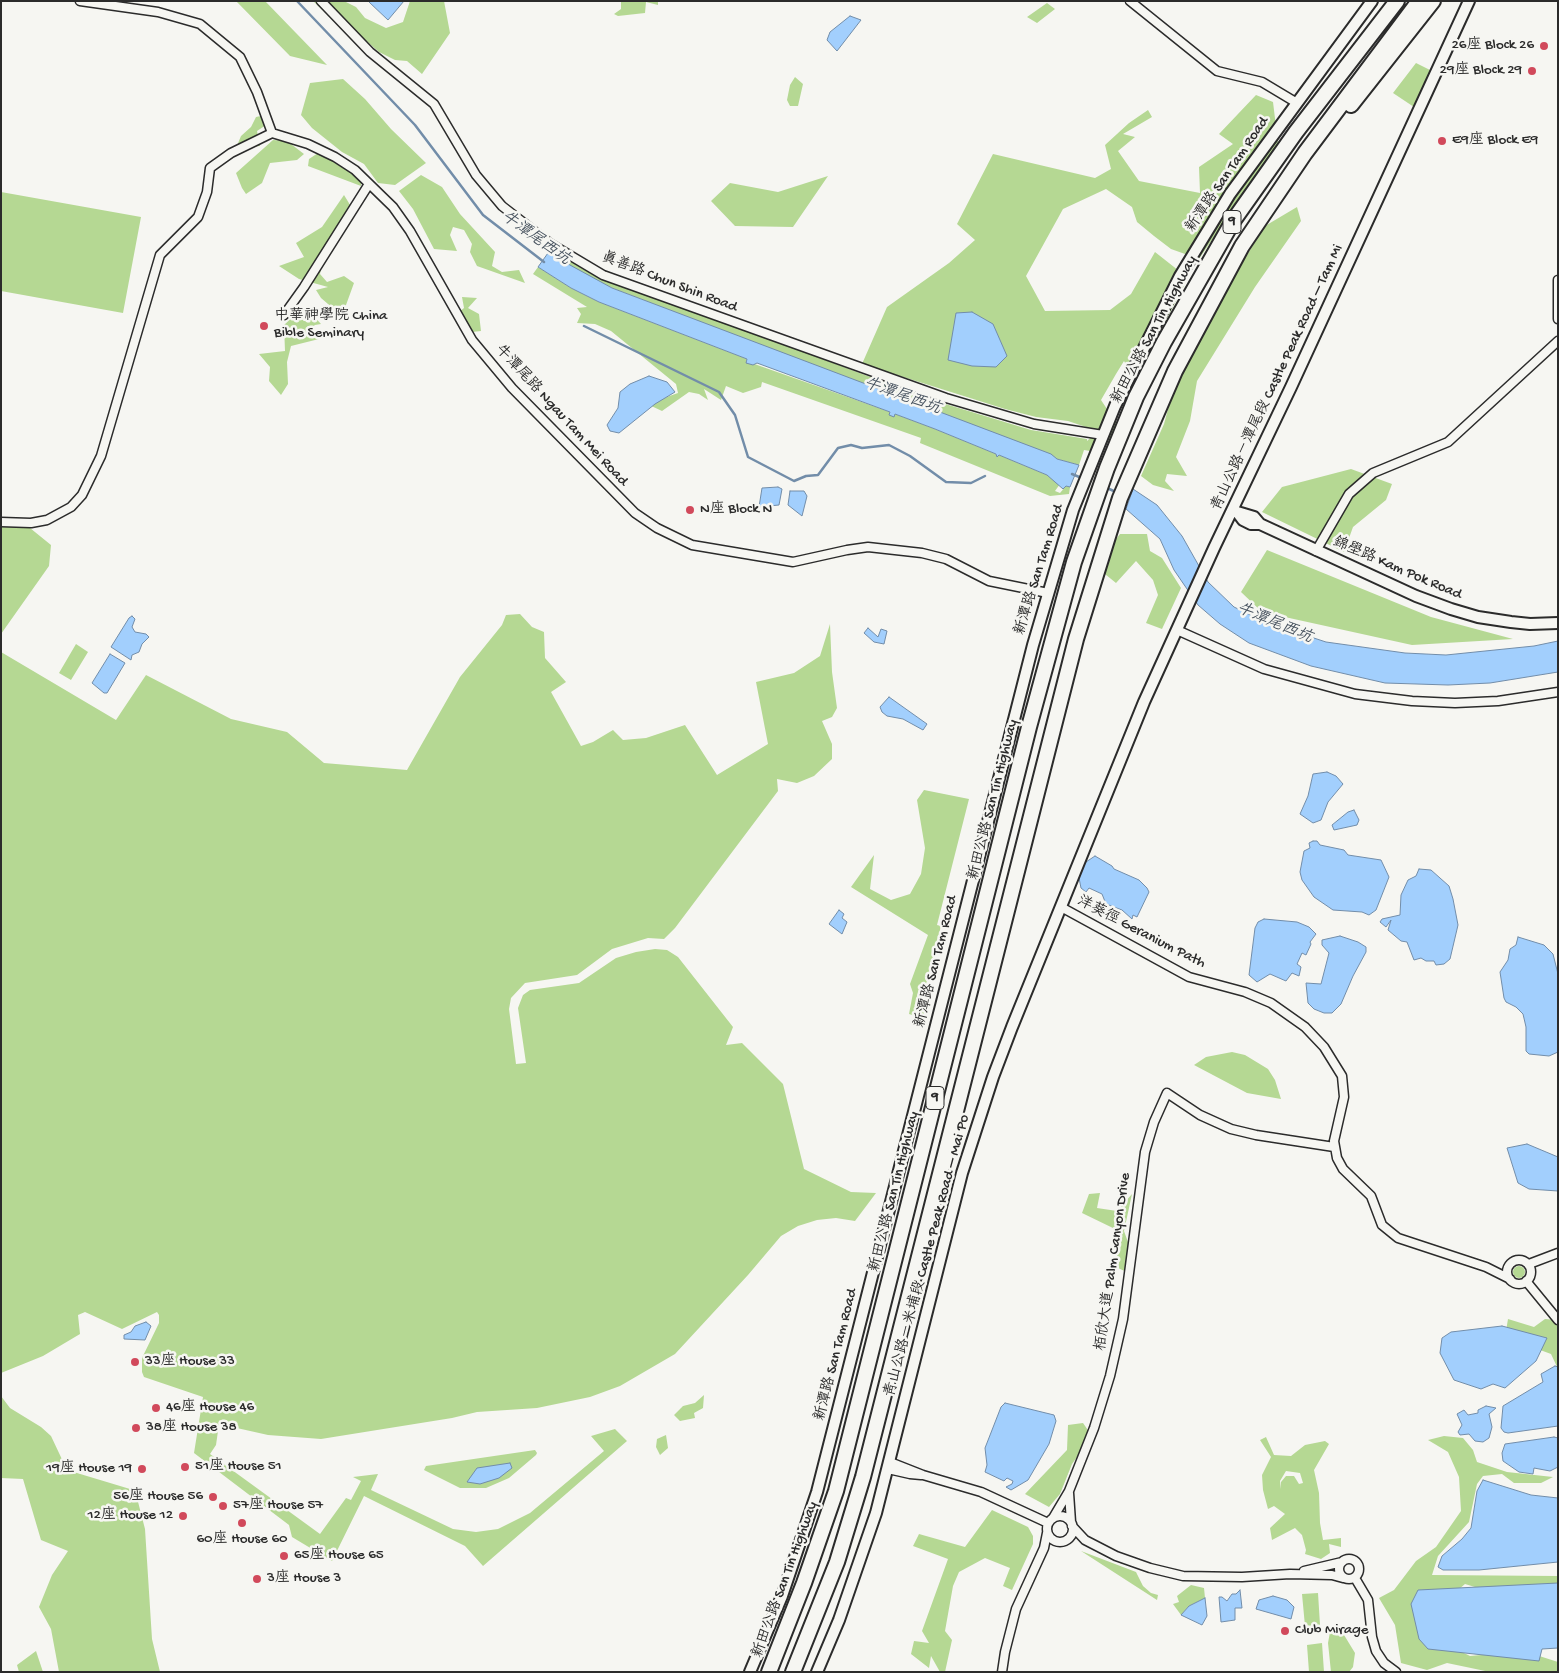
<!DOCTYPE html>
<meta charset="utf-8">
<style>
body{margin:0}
#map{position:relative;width:1559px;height:1673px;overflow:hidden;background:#f6f6f2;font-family:"Gochi Hand",sans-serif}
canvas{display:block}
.frame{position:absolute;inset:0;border:2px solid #2b2b2b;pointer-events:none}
</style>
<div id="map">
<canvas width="1559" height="1673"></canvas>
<div class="frame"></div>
</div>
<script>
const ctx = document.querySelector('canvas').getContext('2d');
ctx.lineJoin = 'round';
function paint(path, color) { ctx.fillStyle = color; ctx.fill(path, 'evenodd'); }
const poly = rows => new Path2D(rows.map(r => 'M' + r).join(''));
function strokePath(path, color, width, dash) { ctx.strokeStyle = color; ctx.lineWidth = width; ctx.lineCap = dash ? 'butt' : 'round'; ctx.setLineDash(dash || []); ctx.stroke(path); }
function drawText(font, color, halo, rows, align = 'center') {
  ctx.font = font + ' "Gochi Hand","LXGW WenKai TC",sans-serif'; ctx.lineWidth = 5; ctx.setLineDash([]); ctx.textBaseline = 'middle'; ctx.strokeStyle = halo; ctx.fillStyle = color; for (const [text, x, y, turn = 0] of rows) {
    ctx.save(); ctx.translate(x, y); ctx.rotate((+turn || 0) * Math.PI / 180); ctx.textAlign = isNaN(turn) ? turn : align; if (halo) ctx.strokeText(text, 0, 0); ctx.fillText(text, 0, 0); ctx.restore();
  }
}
paint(poly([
 [236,1,265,1,327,65,290,56],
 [313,1,344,1,356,7,365,18,386,28,403,22,410,1,444,1,450,33,422,74,407,61,395,60,379,52,356,32,335,22],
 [621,1,658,1,658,5,646,2,645,13,618,16,614,14,621,9],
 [1047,3,1055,9,1037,23,1027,17],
 [1416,63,1432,71,1414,107,1393,93],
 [795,77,803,84,798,106,790,106,787,100,790,85],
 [343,79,365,99,391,129,426,163,395,185,378,183,364,164,342,152,312,128,301,115,310,83],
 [1256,95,1273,102,1278,143,1199,259,1171,249,1154,236,1137,222,1132,207,1106,189,1063,209,1026,276,1045,311,1110,310,1131,294,1155,252,1188,278,1137,376,1139,381,1127,391,1133,377,1124,361,1116,374,1101,400,1117,424,1102,453,1084,450,1079,465,1057,459,612,288,583,274,553,255,555,249,609,279,929,399,1031,430,1087,439,1087,441,1098,431,1068,421,1036,417,1005,409,862,364,887,307,949,263,975,240,957,224,993,154,1095,178,1111,169,1105,145,1129,123,1148,110,1152,117,1123,134,1135,137,1118,151,1139,181,1200,193,1199,167,1233,144,1219,134],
 [270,114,272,121,257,131,260,146,236,148,241,136,251,127,256,117],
 [273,140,287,141,304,154,297,160,270,163,262,183,246,194,242,188,236,173],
 [318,153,349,162,361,179,361,186,308,166,309,159],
 [421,175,442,187,460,214,495,252,492,266,502,272,519,270,525,283,477,266,470,252,472,244,464,230,453,227,450,235,457,251,434,249,413,209,399,191],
 [828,176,793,227,735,226,711,201,730,183,778,192],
 [1,192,141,217,123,313,1,291],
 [344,195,355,213,326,244,320,274,327,282,344,276,354,283,342,316,321,298,316,290,328,287,299,279,279,266,304,257,296,243,322,227],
 [1297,207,1301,221,1255,287,1197,381,1190,421,1176,457,1187,476,1167,474,1165,481,1174,491,1153,485,1141,476,1164,424,1175,383,1217,303,1265,226],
 [538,267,571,288,599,302,747,359,746,361,890,412,889,415,895,414,935,429,996,454,996,456,999,455,1047,475,1060,484,1055,491,1060,493,1066,486,1070,487,1069,494,1050,496,920,443,921,438,762,382,761,387,743,393,726,386,721,400,704,389,708,400,699,394,689,392,662,411,647,404,678,393,676,384,611,331,595,324,577,323,581,314,577,308,587,307,533,274],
 [462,297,477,298,468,308,479,314,481,331,472,332,459,312,464,308],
 [310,312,321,324,315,325,306,332,319,339,291,346,287,362,288,384,281,395,269,381,270,367,259,354,285,351,284,325,296,314],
 [1351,469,1392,484,1386,500,1353,527,1344,552,1262,512,1282,487],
 [1,526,30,528,51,545,49,566,1,634],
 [1120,534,1147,534,1150,551,1162,558,1181,588,1162,629,1146,623,1158,595,1153,580,1136,561,1116,583,1100,570,1105,553],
 [1267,550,1431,617,1513,639,1412,645,1262,612,1241,592],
 [520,614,532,627,544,632,545,658,566,682,551,692,581,746,593,742,613,730,623,740,646,738,685,725,717,775,768,744,756,682,794,673,820,656,830,624,832,672,837,708,832,717,822,721,832,744,832,759,814,776,797,783,777,779,778,791,675,928,664,939,648,938,612,949,577,975,525,983,511,998,509,1009,516,1064,526,1063,518,1008,523,995,530,990,579,983,616,958,636,952,655,949,667,950,678,957,733,1027,726,1045,742,1043,783,1084,804,1169,851,1192,876,1193,855,1221,836,1218,817,1220,798,1226,781,1236,748,1275,675,1354,620,1386,590,1397,537,1408,477,1412,452,1418,321,1439,268,1435,219,1424,216,1445,210,1454,320,1534,346,1498,351,1500,361,1481,353,1477,378,1474,371,1490,453,1529,476,1532,498,1529,530,1513,604,1451,591,1436,615,1429,627,1441,483,1566,465,1546,364,1496,332,1561,292,1537,289,1525,194,1453,203,1397,144,1377,142,1372,142,1358,159,1323,159,1315,157,1312,122,1329,85,1312,78,1315,80,1334,43,1356,1,1373,1,652,116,720,146,675,231,719,287,732,324,763,407,770,460,677,502,625,506,615],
 [76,644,88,652,71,680,59,673],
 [924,790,969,799,937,925,941,926,925,988,927,998,923,1018,909,1014,913,993,910,984,928,935,851,887,874,855,870,889,891,900,910,894,921,874,925,848,917,800],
 [1232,1052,1245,1055,1268,1069,1275,1080,1281,1099,1247,1093,1194,1065,1206,1057],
 [1100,1193,1097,1208,1117,1211,1132,1194,1124,1231,1134,1259,1131,1274,1118,1268,1115,1229,1082,1213,1089,1194],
 '1513 1272a6 6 0 1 1 12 0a6 6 0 1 1-12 0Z',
 [1508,1319,1534,1327,1545,1319,1558,1320,1558,1369,1551,1354,1505,1337],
 [704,1395,703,1408,694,1413,695,1418,680,1421,674,1415,683,1406,695,1403],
 [1,1396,10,1408,41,1427,51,1436,67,1470,130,1489,136,1494,145,1529,152,1639,160,1672,59,1672,51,1629,39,1607,52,1575,68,1551,41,1540,23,1479,1,1478],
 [1083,1423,1092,1436,1072,1464,1060,1494,1049,1507,1025,1494,1067,1450,1068,1425],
 [666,1435,668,1448,660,1455,656,1447,657,1439],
 [1444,1436,1463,1438,1473,1450,1477,1462,1507,1472,1553,1477,1541,1483,1514,1483,1502,1474,1483,1476,1477,1484,1469,1522,1438,1556,1432,1575,1558,1576,1558,1588,1488,1591,1465,1584,1451,1596,1442,1642,1470,1656,1504,1653,1533,1654,1558,1662,1558,1672,1490,1672,1447,1663,1427,1670,1401,1663,1395,1625,1379,1598,1394,1590,1416,1561,1436,1547,1461,1511,1459,1477,1448,1452,1428,1440],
 [1266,1437,1274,1455,1291,1456,1305,1445,1325,1441,1329,1444,1314,1470,1319,1493,1320,1523,1323,1540,1341,1538,1341,1547,1329,1544,1330,1553,1321,1559,1305,1554,1306,1550,1302,1535,1295,1528,1272,1540,1270,1528,1285,1514,1274,1506,1268,1509,1263,1490,1262,1475,1271,1457,1260,1440],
 [1286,1471,1300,1473,1303,1483,1299,1484,1294,1476,1286,1476,1281,1482,1281,1489,1280,1481],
 [535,1450,537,1453,536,1455,509,1478,486,1488,460,1488,424,1470,426,1466],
 [992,1510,1028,1527,1033,1536,1033,1544,1012,1590,1003,1586,1010,1568,985,1558,959,1572,953,1586,945,1631,952,1640,945,1672,940,1672,931,1656,929,1668,911,1654,914,1641,929,1643,922,1631,948,1559,913,1546,919,1534,965,1547],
 [1081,1551,1136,1572,1143,1586,1151,1593,1158,1595,1157,1600],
 [1191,1585,1204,1588,1205,1598,1189,1606,1181,1615,1173,1604,1179,1602,1177,1596],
 [1318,1593,1320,1625,1305,1626,1302,1594],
 [1341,1630,1355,1653,1353,1667,1349,1672,1331,1672,1328,1643,1330,1632],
 [1322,1643,1324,1672,1309,1672,1307,1645],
 [36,1651,43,1672,19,1672,17,1665]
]), '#b5d893');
const water = poly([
 [404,1,388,20,369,2,370,1,404,1],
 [850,16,861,20,837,51,827,40,830,32,850,16],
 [548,253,612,288,1051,454,1057,459,1079,465,1070,487,1066,486,1063,489,1047,475,999,455,997,457,996,454,935,429,895,414,894,417,889,415,890,412,757,363,753,365,746,363,747,359,599,302,571,288,538,267,548,253],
 [972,312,993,324,1007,356,996,367,972,366,948,360,956,313,972,312],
 [649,376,667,382,675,392,655,404,619,433,610,431,607,425,618,408,620,392,630,384,649,376],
 [778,487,782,489,779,505,759,507,762,488,778,487],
 [1133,489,1157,505,1182,536,1208,582,1234,607,1265,622,1326,642,1405,653,1446,655,1534,646,1558,641,1558,672,1490,683,1448,685,1385,683,1311,666,1249,643,1220,624,1198,605,1174,570,1160,539,1126,509,1133,489],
 [790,491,804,491,807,496,802,516,788,505,790,491],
 [132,616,135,619,132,627,135,632,146,634,149,637,142,644,139,652,132,655,131,660,111,647,129,618,132,616],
 [868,628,878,637,881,629,887,631,884,644,874,642,864,633,868,628],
 [110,654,125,663,107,693,104,693,92,683,110,654],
 [889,697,927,724,923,730,903,719,887,716,882,712,880,707,889,697],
 [1327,772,1336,776,1343,784,1328,802,1321,820,1313,823,1300,814,1308,796,1313,774,1327,772],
 [1354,810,1359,820,1357,825,1334,830,1332,825,1348,812,1354,810],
 [1313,841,1317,841,1320,845,1344,850,1348,855,1381,860,1389,877,1376,910,1369,915,1362,912,1333,910,1314,897,1302,880,1300,872,1304,851,1310,848,1309,843,1313,841],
 [1095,856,1112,866,1114,869,1139,880,1147,888,1149,892,1137,917,1133,915,1132,919,1122,910,1106,904,1102,894,1089,888,1086,892,1081,888,1078,873,1080,866,1095,856],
 [1419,869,1431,870,1449,886,1453,899,1458,925,1450,959,1444,964,1436,965,1434,961,1426,961,1421,958,1414,960,1407,942,1401,941,1388,930,1391,920,1386,927,1380,922,1382,919,1400,915,1401,895,1408,880,1416,876,1419,869],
 [839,910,844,914,842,918,847,922,842,934,829,924,839,910],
 [1264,919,1297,922,1309,927,1316,934,1310,942,1311,944,1306,955,1302,953,1297,964,1301,967,1299,976,1292,973,1286,981,1270,974,1257,982,1249,975,1255,928,1258,922,1264,919],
 [1340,936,1358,942,1366,947,1366,952,1353,976,1341,1004,1332,1013,1324,1013,1314,1009,1308,1003,1306,983,1321,984,1329,953,1322,945,1322,940,1340,936],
 [1518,937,1544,945,1553,954,1558,974,1558,1052,1549,1056,1529,1054,1526,1051,1526,1027,1523,1014,1516,1007,1506,1002,1504,998,1500,972,1508,960,1510,949,1516,945,1518,937],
 [1527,1144,1558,1157,1558,1191,1529,1189,1518,1183,1507,1148,1527,1144],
 [146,1322,151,1326,145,1340,124,1339,124,1335,131,1332,135,1326,146,1322],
 [1502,1326,1547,1338,1536,1361,1505,1388,1493,1384,1481,1389,1454,1380,1440,1353,1442,1338,1451,1332,1502,1326],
 [1555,1366,1558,1367,1558,1426,1508,1433,1504,1432,1501,1428,1503,1406,1543,1382,1541,1374,1555,1366],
 [1005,1403,1054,1415,1056,1421,1049,1444,1028,1480,1011,1490,1006,1487,1012,1484,1013,1481,1007,1478,1004,1481,985,1472,987,1465,985,1448,1001,1407,1005,1403],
 [1486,1406,1496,1408,1489,1414,1492,1427,1489,1438,1483,1442,1475,1441,1469,1434,1460,1435,1458,1432,1462,1425,1457,1414,1464,1410,1468,1415,1478,1413,1478,1410,1486,1406],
 [1554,1437,1558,1438,1558,1467,1550,1471,1534,1468,1533,1474,1519,1472,1503,1461,1502,1453,1505,1444,1554,1437],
 [510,1463,512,1468,499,1478,480,1484,467,1482,477,1468,510,1463],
 [1483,1480,1531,1495,1558,1498,1558,1562,1479,1570,1443,1570,1438,1567,1442,1556,1462,1539,1471,1528,1477,1491,1483,1480],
 [1558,1583,1558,1648,1542,1649,1539,1661,1428,1649,1419,1639,1411,1604,1418,1590,1558,1583],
 [1240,1590,1242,1608,1235,1608,1235,1620,1221,1622,1219,1597,1222,1597,1227,1601,1232,1594,1236,1594,1240,1590],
 [1273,1596,1287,1600,1294,1607,1291,1619,1256,1609,1259,1600,1273,1596],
 [1205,1598,1207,1616,1202,1625,1181,1615,1189,1606,1205,1598]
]);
paint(water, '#a2cffd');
strokePath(water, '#728da9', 1);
strokePath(poly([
 [297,1,415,125,483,215,544,262],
 [584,326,719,392,735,415,748,457,794,481,806,476,818,475,838,448,851,445,862,448,889,445,910,456,946,482,971,483,985,476],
 [1072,474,1084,479],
 [1105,487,1118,493]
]), '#728da9', 2.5);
const street = poly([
 [80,1,158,12,200,24,240,57,257,92,272,133],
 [321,1,370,52,434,104,476,175,502,206,551,244,603,275,946,398,1034,424,1103,435],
 [1130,1,1217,71,1262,82,1297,103],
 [272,133,308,144,335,157,355,170,393,207,410,231,472,340,512,388,635,513,657,528,692,545,793,562,847,550,868,547,922,553,946,559,989,581,1048,593],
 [1558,280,1558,319],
 [284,315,304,287,369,184],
 [1,522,31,523,47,520,71,507,82,495,101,456,160,255,198,217,207,192,210,168,231,153,272,133],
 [1316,551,1349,494,1373,473,1448,442,1558,341],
 [1177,630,1264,669,1355,694,1412,701,1455,703,1498,701,1558,692],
 [1061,907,1189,977,1245,992,1271,1003,1305,1027,1324,1047,1342,1076,1344,1097,1334,1141,1337,1158,1343,1169,1371,1196,1382,1225,1398,1238,1486,1267,1510,1279],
 '1507 1272a12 12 0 1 1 24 0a12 12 0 1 1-24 0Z',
 [1529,1264,1558,1253],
 [1526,1281,1558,1320],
 [890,1462,923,1475,981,1492,1048,1523],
 [888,1469,910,1474,921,1475],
 [1069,1493,1071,1522],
 '1047 1529a13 13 0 1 1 26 0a13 13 0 1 1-26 0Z',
 [1053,1518,1069,1491,1094,1428,1110,1376,1123,1319,1145,1152,1154,1122,1167,1093,1200,1115,1231,1129,1256,1135,1334,1147],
 [1072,1526,1085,1540,1116,1556,1150,1568,1183,1576,1242,1577,1290,1574,1332,1575,1343,1578],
 '1339 1569a10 10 0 1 1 20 0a10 10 0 1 1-20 0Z',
 [1304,1571,1342,1562],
 [1355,1578,1368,1600,1372,1637,1376,1651,1384,1663,1396,1672],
 [1002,1672,1005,1652,1016,1609,1044,1548,1047,1533]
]);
const secondary = poly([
 [1234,511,1254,517,1260,524],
 [1237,512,1243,520,1251,524,1260,524,1416,596,1451,609,1478,617,1511,622,1530,624,1558,623],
 [750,1672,782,1596,817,1492,1033,645,1073,510,1115,406,1180,276,1230,194,1372,1],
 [817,1672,839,1620,876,1513,962,1173,993,1077,1012,1027,1144,702,1214,548,1291,387,1469,1]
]);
const highway = poly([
 [1351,105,1433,1],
 [769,1672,804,1583,836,1491,1029,727,1074,562,1107,468,1136,397,1164,342,1233,221,1296,132,1397,1],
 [793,1672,837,1562,863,1477,1076,639,1120,498,1175,371,1242,246,1305,153,1419,1]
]);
strokePath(street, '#2b2b2b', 11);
strokePath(secondary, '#2b2b2b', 14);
strokePath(highway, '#2b2b2b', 18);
strokePath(street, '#f6f6f2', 8);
strokePath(secondary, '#f6f6f2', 10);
strokePath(highway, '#f6f6f2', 14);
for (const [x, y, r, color] of [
 [1544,46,5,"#d1495b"],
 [1532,71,5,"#d1495b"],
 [1442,141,5,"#d1495b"],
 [264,326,5,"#d1495b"],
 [690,510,5,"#d1495b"],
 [135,1362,5,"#d1495b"],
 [156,1408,5,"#d1495b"],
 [136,1428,5,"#d1495b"],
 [185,1467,5,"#d1495b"],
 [142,1469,5,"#d1495b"],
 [213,1497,5,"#d1495b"],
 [223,1506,5,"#d1495b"],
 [183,1516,5,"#d1495b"],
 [242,1523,5,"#d1495b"],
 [284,1556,5,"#d1495b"],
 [257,1579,5,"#d1495b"],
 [1285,1631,5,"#d1495b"]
]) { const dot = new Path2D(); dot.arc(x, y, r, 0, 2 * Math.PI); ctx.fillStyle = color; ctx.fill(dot); strokePath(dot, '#f6f6f2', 2); }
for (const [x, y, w] of [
 [1232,222,18],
 [935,1098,18]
]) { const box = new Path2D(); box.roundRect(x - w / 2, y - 11.5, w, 23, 4); ctx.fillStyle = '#f6f6f2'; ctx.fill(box); strokePath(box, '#2b2b2b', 1); }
drawText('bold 14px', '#2b2b2b', null, [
 ["9",1232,222],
 ["9",935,1098]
]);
drawText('15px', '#2b2b2b', '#f6f6f2', [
 ["26座 Block 26",1534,46,"right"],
 ["29座 Block 29",1522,71,"right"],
 ["E9座 Block E9",1452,141],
 ["中華神學院 China",274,317],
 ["Bible Seminary",274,334],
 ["N座 Block N",700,510],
 ["33座 House 33",145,1362],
 ["46座 House 46",166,1408],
 ["38座 House 38",146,1428],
 ["51座 House 51",195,1467],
 ["19座 House 19",132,1469,"right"],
 ["56座 House 56",203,1497,"right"],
 ["57座 House 57",233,1506],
 ["12座 House 12",173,1516,"right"],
 ["60座 House 60",242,1540,"center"],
 ["65座 House 65",294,1556],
 ["3座 House 3",267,1579],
 ["Club Mirage",1295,1631]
], 'left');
drawText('15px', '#2b2b2b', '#f6f6f2', [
 ["新潭路 San Tam Road",1228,175,-56],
 ["真善路 Chun Shin Road",669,283,21],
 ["新田公路 San Tin Highway",1155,330,-62],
 ["青山公路－潭尾段 Castle Peak Road – Tam Mi",1278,378,-65],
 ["牛潭尾路 Ngau Tam Mei Road",561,416,47],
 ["錦壆路 Kam Pok Road",1397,569,23],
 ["新潭路 San Tam Road",1040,570,-73],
 ["新田公路 San Tin Highway",994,800,-76],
 ["洋葵徑 Geranium Path",1141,933,27],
 ["新潭路 San Tam Road",937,962,-76],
 ["新田公路 San Tin Highway",895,1192,-76],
 ["青山公路－米埔段 Castle Peak Road – Mai Po",928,1256,-75],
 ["栢欣大道 Palm Canyon Drive",1114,1262,-82],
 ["新潭路 San Tam Road",837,1355,-76],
 ["新田公路 San Tin Highway",786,1580,-70]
]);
drawText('italic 16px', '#495460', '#f6f6f2', [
 ["牛潭尾西坑",535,239,36],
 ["牛潭尾西坑",902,397,20],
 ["牛潭尾西坑",1274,624,23]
]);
</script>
